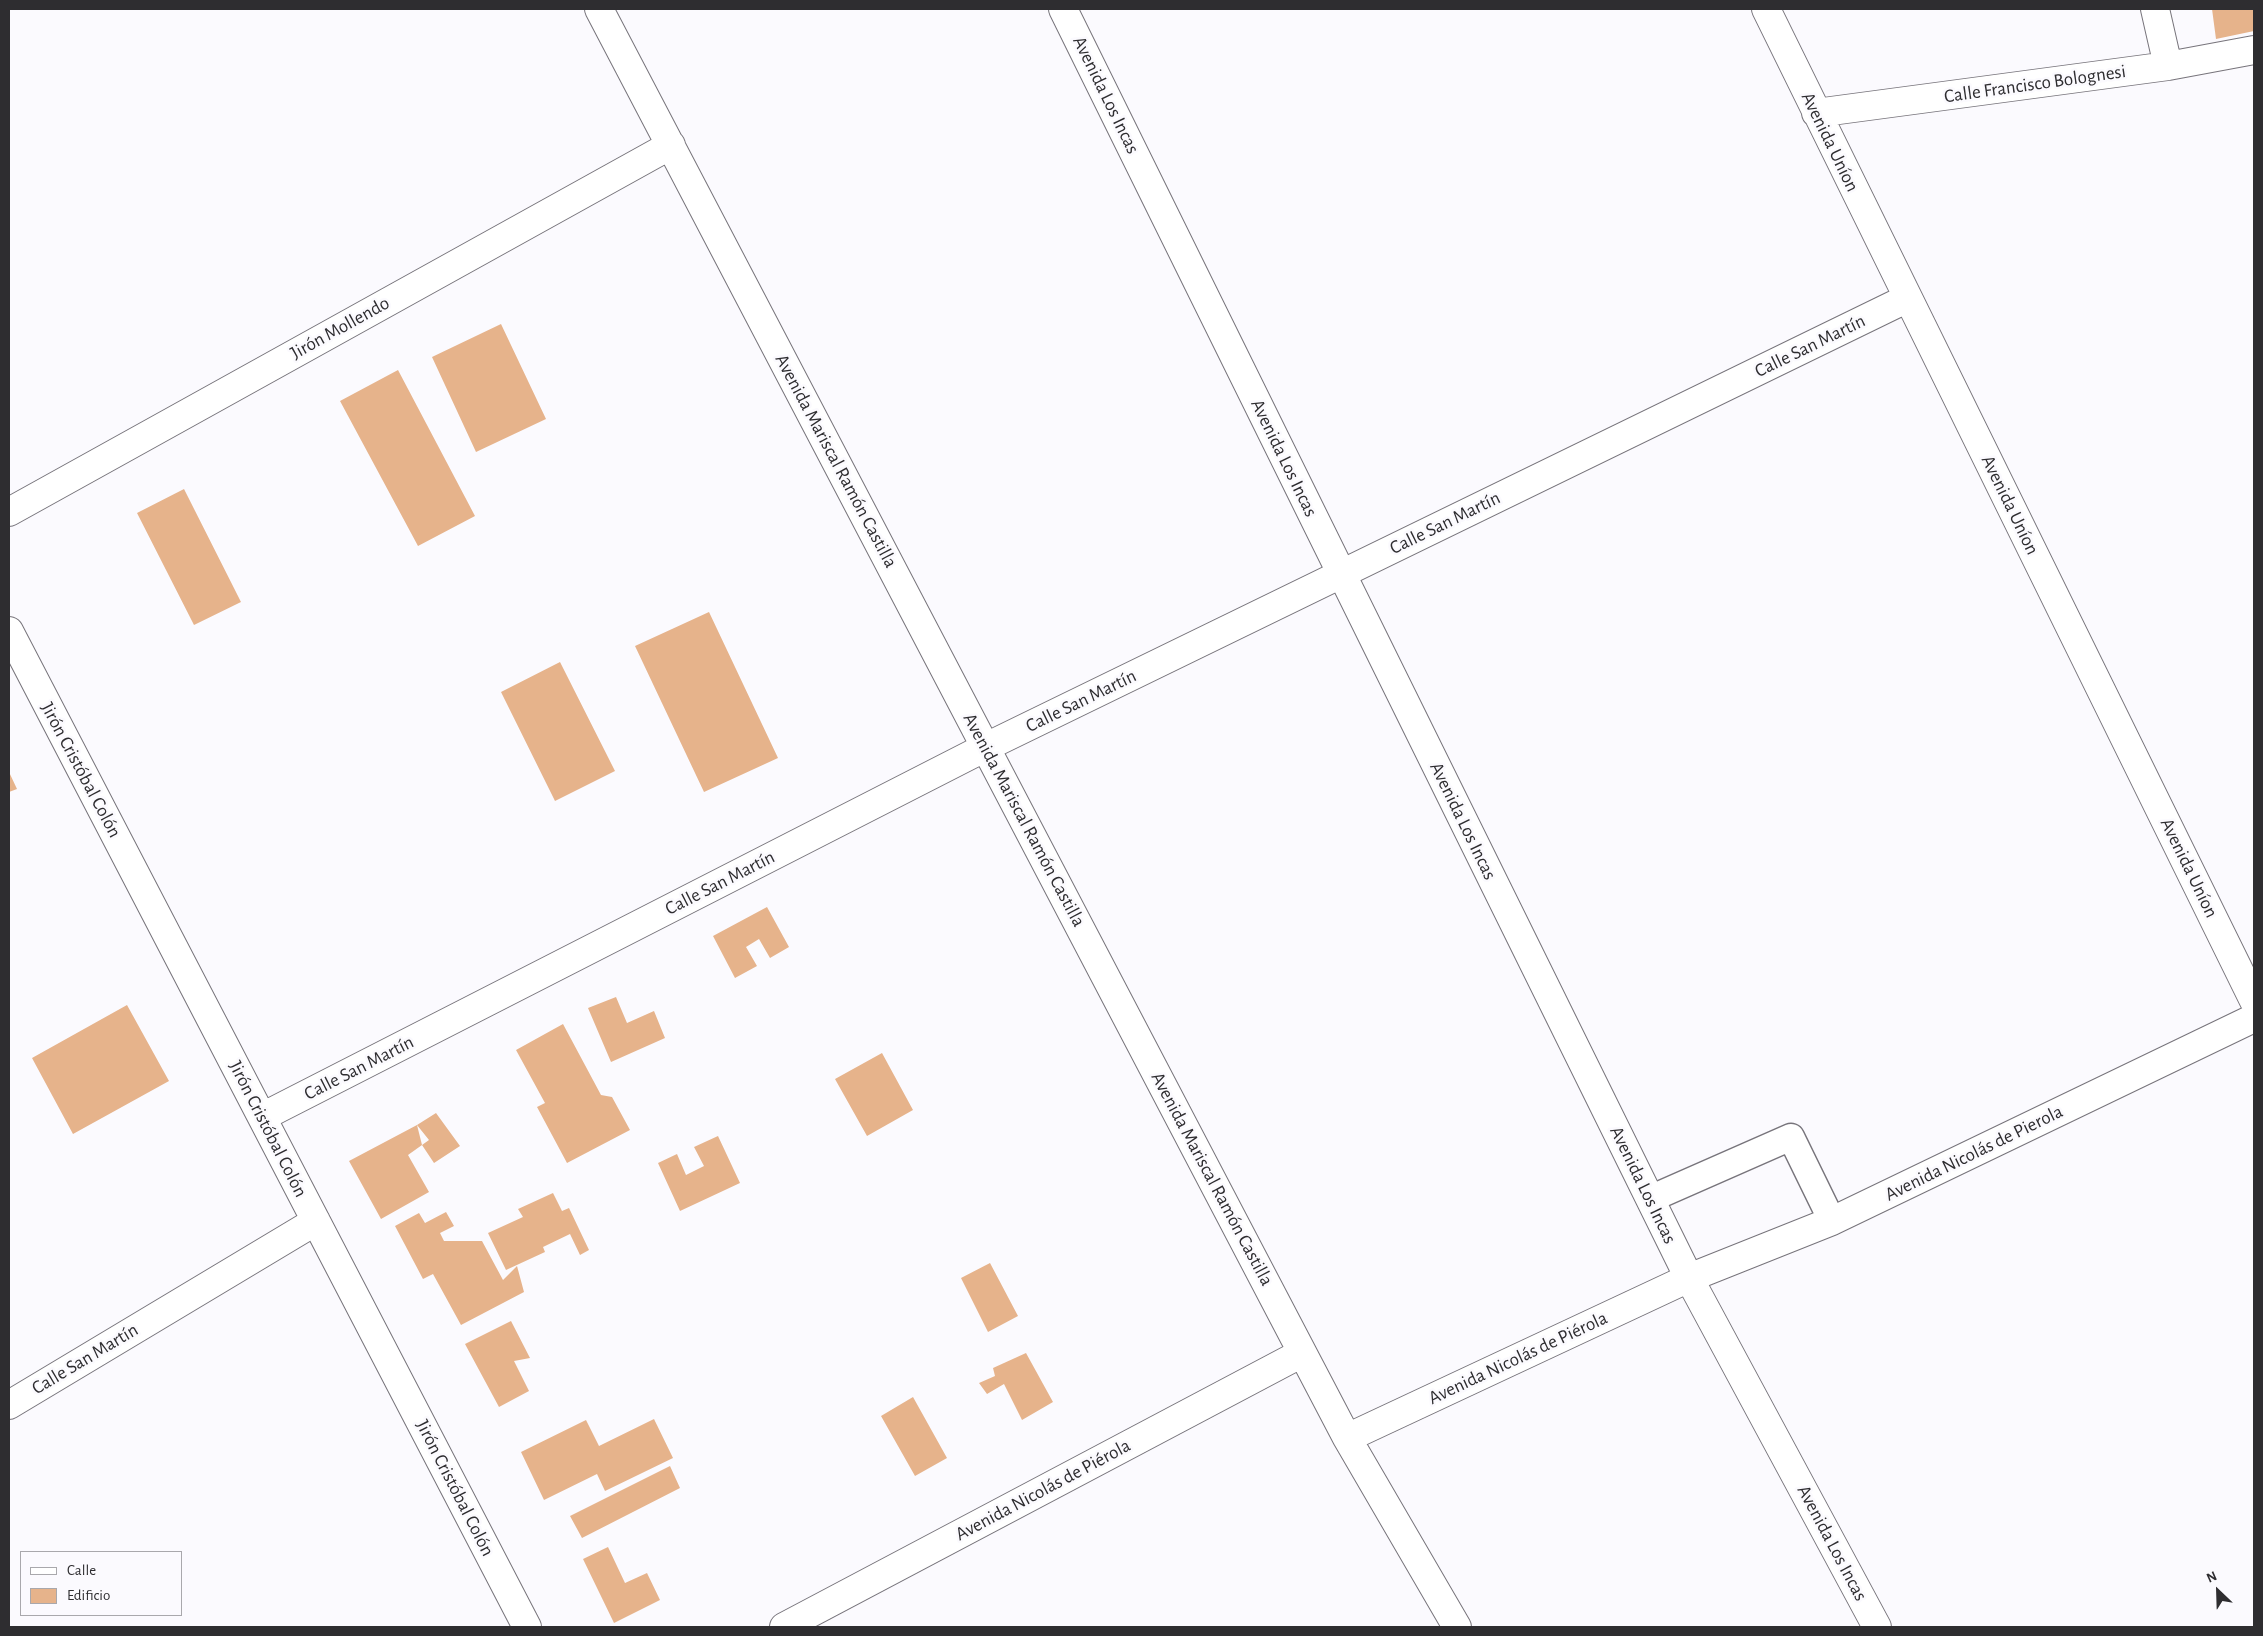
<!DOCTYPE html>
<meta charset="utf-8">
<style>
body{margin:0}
#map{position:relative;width:2263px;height:1636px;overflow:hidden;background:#fbfafe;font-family:"Alegreya Sans",sans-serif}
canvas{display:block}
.frame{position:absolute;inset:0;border:10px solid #2e2d30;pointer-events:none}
.legend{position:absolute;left:20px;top:1551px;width:162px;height:65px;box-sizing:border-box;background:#fbfafe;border:1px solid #a9a8ac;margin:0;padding:6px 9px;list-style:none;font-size:15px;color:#2e2d30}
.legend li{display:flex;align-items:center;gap:10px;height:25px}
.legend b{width:25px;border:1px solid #a9a8ac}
.north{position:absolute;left:2193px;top:1566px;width:50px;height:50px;-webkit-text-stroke:4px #fbfafe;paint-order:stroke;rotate:336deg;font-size:14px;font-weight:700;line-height:20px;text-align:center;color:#2e2d30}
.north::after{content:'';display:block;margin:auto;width:18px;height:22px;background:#2e2d30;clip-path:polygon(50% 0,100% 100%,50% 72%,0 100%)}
</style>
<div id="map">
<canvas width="2263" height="1636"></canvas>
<div class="frame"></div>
<ul class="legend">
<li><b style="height:6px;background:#fff"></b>Calle</li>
<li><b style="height:14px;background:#e6b38b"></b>Edificio</li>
</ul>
<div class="north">N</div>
</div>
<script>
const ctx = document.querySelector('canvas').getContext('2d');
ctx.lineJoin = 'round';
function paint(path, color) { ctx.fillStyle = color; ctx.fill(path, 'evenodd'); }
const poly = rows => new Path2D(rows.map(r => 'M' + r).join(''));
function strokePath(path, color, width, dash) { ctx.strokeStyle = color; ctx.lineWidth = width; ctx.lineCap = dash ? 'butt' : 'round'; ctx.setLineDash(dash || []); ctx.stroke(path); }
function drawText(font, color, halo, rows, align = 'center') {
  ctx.font = font + ' "Alegreya Sans",sans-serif'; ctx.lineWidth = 5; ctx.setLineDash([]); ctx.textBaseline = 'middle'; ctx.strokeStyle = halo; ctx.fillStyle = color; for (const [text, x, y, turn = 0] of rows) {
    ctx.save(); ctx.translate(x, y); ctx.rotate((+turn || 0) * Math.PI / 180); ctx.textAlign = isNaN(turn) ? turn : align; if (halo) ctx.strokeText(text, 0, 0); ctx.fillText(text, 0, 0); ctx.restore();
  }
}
paint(poly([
 [2212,9,2254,9,2254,31,2216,39],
 [501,324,546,419,476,452,432,357],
 [398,370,475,516,418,546,340,401],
 [184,489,241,602,194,625,137,513],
 [709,612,778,758,704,792,635,646],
 [560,662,615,771,555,801,501,692],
 [9,772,17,789,9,792],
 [767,907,789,947,770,958,759,939,746,947,757,966,735,978,713,936],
 [616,997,627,1023,654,1011,665,1038,611,1062,588,1008],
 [127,1005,169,1081,73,1134,32,1058],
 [563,1024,601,1095,612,1097,630,1130,567,1163,537,1107,545,1103,516,1050],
 [882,1053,913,1110,867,1136,835,1079],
 [436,1113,460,1146,434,1163,422,1145,429,1140,417,1125,422,1145,408,1155,429,1192,381,1219,349,1161,417,1125],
 [718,1136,740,1183,680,1211,658,1163,677,1154,686,1175,704,1166,694,1147],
 [553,1193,562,1211,569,1208,589,1250,580,1255,570,1234,543,1247,545,1252,506,1270,488,1233,523,1217,518,1209],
 [446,1212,454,1226,440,1233,444,1241,482,1241,503,1280,517,1266,524,1292,461,1325,433,1274,423,1279,395,1226,419,1213,425,1223],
 [990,1263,1018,1316,988,1332,961,1278],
 [511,1321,530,1358,514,1361,529,1391,499,1407,465,1344],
 [1026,1353,1053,1402,1022,1420,1004,1384,987,1394,979,1383,995,1376,993,1368],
 [913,1397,947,1458,915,1476,881,1416],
 [654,1419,673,1458,605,1491,597,1474,544,1500,521,1452,586,1420,599,1446],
 [670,1466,680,1488,582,1538,570,1516],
 [608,1547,625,1583,647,1573,660,1600,614,1623,583,1559]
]), '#e6b38b');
const lane = poly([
 [1650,1199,1791,1137,1832,1221]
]);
const street = poly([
 [599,9,1347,1438,1457,1627],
 [1766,9,2254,1001],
 [2155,9,2168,66],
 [1816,113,2168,66,2254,50],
 [9,512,671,145],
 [9,631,527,1627],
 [262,1117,986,747,1908,298],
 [9,1405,316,1221],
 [1347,1438,1689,1278],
 [784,1627,1302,1353]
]);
const secondary = poly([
 [1063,9,1689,1278,1877,1627],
 [1689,1278,1832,1221,2254,1018]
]);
strokePath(lane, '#77747b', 29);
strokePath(street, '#77747b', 30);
strokePath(secondary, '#77747b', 30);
strokePath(lane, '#fff', 26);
strokePath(street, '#fff', 28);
strokePath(secondary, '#fff', 28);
drawText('19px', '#2e2d30', '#fbfafe', [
 ["Calle Francisco Bolognesi",2035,84,-8],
 ["Avenida Los Incas",1106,95,64],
 ["Avenida Uníon",1830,142,64],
 ["Jirón Mollendo",340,328,-29],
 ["Calle San Martín",1810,346,-26],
 ["Avenida Los Incas",1284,458,64],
 ["Avenida Mariscal Ramón Castilla",836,461,62],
 ["Avenida Uníon",2010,505,64],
 ["Calle San Martín",1445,523,-26],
 ["Calle San Martín",1081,701,-26],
 ["Jirón Cristóbal Colón",81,770,62],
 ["Avenida Mariscal Ramón Castilla",1024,820,62],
 ["Avenida Los Incas",1463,821,64],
 ["Avenida Uníon",2189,868,64],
 ["Calle San Martín",720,883,-27],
 ["Calle San Martín",359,1068,-27],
 ["Jirón Cristóbal Colón",268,1129,63],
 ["Avenida Nicolás de Pierola",1974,1153,-26],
 ["Avenida Mariscal Ramón Castilla",1212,1179,62],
 ["Avenida Los Incas",1643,1185,64],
 ["Avenida Nicolás de Piérola",1518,1358,-25],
 ["Calle San Martín",85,1359,-31],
 ["Jirón Cristóbal Colón",455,1488,63],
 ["Avenida Nicolás de Piérola",1043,1490,-28],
 ["Avenida Los Incas",1832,1543,62]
]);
</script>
